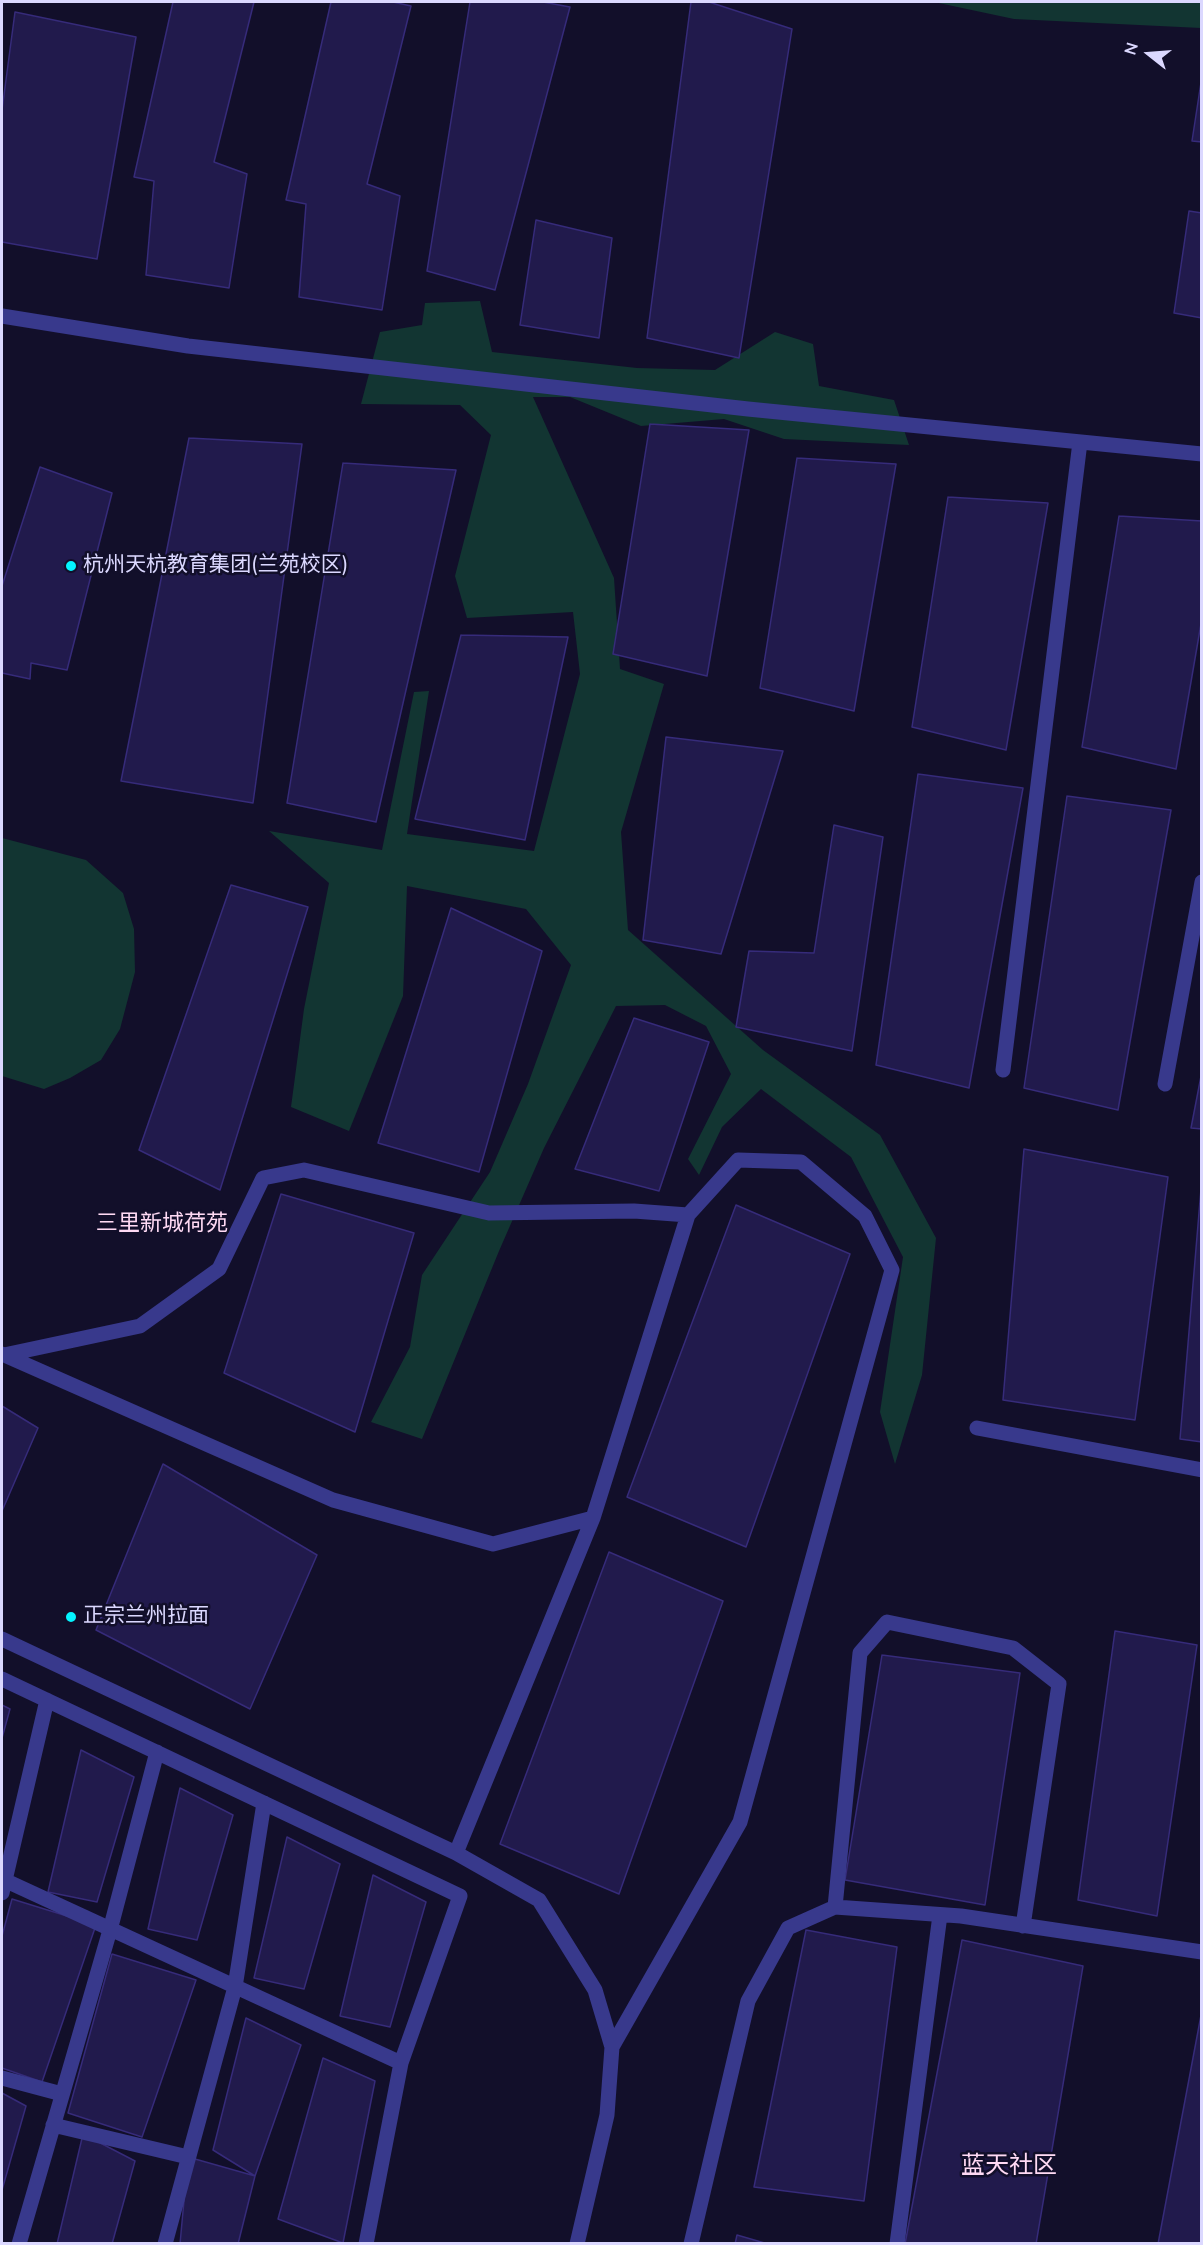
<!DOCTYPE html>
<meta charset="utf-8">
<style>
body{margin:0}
#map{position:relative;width:1203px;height:2245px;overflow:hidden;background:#120f2a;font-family:"Nunito Sans",sans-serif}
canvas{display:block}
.frame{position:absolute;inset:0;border:3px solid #dbd8ff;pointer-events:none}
.north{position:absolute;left:1119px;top:24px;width:60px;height:60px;-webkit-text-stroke:4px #120f2a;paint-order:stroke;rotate:287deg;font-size:16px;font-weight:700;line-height:24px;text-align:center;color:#dbd8ff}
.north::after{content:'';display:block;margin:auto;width:21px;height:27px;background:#dbd8ff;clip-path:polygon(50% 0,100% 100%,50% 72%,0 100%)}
</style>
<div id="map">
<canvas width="1203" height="2245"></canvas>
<div class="frame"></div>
<div class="north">N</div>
</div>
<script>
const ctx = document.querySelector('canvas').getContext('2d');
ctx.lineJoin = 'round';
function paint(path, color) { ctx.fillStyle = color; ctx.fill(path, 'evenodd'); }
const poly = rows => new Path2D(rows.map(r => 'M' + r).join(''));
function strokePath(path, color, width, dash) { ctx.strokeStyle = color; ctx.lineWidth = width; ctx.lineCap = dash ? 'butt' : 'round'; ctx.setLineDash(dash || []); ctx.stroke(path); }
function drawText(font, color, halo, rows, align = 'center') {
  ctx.font = font + ' "Nunito Sans","Noto Sans SC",sans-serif'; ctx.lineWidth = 5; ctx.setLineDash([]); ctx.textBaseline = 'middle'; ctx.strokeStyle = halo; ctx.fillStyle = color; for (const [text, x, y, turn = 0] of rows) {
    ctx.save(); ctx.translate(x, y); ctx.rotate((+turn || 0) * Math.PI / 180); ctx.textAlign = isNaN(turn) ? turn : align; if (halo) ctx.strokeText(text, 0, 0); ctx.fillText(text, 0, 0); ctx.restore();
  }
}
paint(poly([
 [934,2,1201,2,1201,28,1014,19],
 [480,301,492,352,637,368,715,370,775,332,813,344,819,386,894,400,909,445,784,439,724,419,641,426,570,397,533,397,614,578,620,669,664,684,621,832,628,930,763,1050,880,1135,936,1238,922,1375,895,1464,880,1412,903,1257,851,1157,761,1089,722,1127,699,1175,688,1159,731,1074,706,1026,665,1005,616,1006,544,1148,499,1251,422,1439,371,1422,410,1347,422,1275,490,1172,528,1084,571,965,526,909,407,886,403,996,349,1131,291,1107,304,1009,329,883,269,831,382,850,414,692,429,691,407,834,534,851,580,674,573,612,467,618,455,576,491,435,460,405,361,404,380,332,422,325,425,303],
 [2,838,86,860,123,893,134,929,135,972,120,1029,101,1060,70,1078,44,1089,2,1076]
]), '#123532');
const building = poly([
 [173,2,254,2,214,162,247,174,229,288,146,275,154,181,134,177,173,2],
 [331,2,393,2,411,6,367,184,400,196,382,310,299,297,306,204,286,200,331,2],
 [470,2,543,2,570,7,495,290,427,271,470,2],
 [691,2,709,2,792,29,739,358,647,338,691,2],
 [15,12,136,37,97,259,2,242,2,110,15,12],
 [1202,76,1202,142,1192,141,1202,76],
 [1189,211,1202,213,1202,318,1174,313,1189,211],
 [536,220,612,238,599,338,520,325,536,220],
 [650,424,749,430,707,676,613,654,650,424],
 [189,438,302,444,253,803,121,781,189,438],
 [797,458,896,464,854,711,760,688,797,458],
 [343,463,456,470,376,822,287,803,343,463],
 [40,467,112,493,67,670,31,663,30,679,2,673,2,586,40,467],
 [948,497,1048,503,1006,750,912,727,948,497],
 [1119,516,1202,521,1202,618,1176,769,1082,747,1119,516],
 [461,635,568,637,525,840,415,819,461,635],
 [666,737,783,751,721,954,643,940,666,737],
 [918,774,1023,788,969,1088,876,1065,918,774],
 [1067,796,1171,810,1118,1110,1024,1088,1067,796],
 [834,825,883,837,852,1051,736,1027,749,951,814,953,834,825],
 [231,885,308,907,220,1190,139,1150,231,885],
 [451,908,542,951,479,1172,378,1143,451,908],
 [634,1018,709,1042,659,1191,575,1169,634,1018],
 [1202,1071,1202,1129,1191,1128,1202,1071],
 [1024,1149,1168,1177,1135,1420,1003,1400,1024,1149],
 [1201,1189,1202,1189,1202,1442,1180,1439,1201,1189],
 [281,1194,414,1233,355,1432,224,1373,281,1194],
 [736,1205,850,1254,746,1547,627,1497,736,1205],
 [2,1406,38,1428,2,1511,2,1406],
 [163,1464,317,1555,250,1709,96,1630,163,1464],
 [609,1552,723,1601,619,1894,500,1844,609,1552],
 [1115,1631,1197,1645,1157,1916,1078,1900,1115,1631],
 [882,1655,1020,1673,985,1905,845,1880,882,1655],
 [2,1705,10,1709,2,1738,2,1705],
 [81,1750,134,1777,97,1902,48,1892,81,1750],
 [180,1788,233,1815,197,1940,148,1929,180,1788],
 [287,1837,340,1864,304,1989,254,1978,287,1837],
 [373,1875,426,1902,390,2027,340,2016,373,1875],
 [12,1899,96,1925,42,2082,2,2068,2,1936,12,1899],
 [806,1930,897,1947,864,2201,754,2187,806,1930],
 [962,1940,1083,1966,1036,2244,905,2244,962,1940],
 [112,1954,196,1980,142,2137,68,2113,112,1954],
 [1202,2010,1202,2244,1158,2244,1202,2010],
 [246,2018,301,2045,255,2176,213,2150,246,2018],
 [323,2058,375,2081,343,2243,278,2219,323,2058],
 [2,2093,26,2106,2,2190,2,2093],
 [83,2134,135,2161,112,2244,57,2244,83,2134],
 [188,2157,255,2176,238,2244,180,2244,188,2157],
 [737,2235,768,2244,735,2244,737,2235]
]);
paint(building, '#211a4c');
strokePath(building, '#362b7a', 1.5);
strokePath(poly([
 [2,316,188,346,748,409,1202,454],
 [1003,1070,1080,442],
 [1165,1084,1202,882],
 [2,1354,333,1500,493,1544,593,1518,688,1215,738,1160,801,1162,865,1216,892,1270,740,1822,612,2047],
 [4,1355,140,1326,219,1269,263,1178,304,1170,489,1213,634,1211,688,1215],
 [977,1428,1202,1470],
 [2,1639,456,1853,539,1900,595,1990,612,2047,607,2115,577,2244],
 [2,1679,460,1896,401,2063,366,2244],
 [456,1853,593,1518],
 [2,1879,401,2063],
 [2,1893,47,1700],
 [835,1907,860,1653,887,1622,1013,1648,1059,1684,1023,1926],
 [2,2078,62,2094],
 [53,2125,188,2157],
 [19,2244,110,1930,157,1752],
 [165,2244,235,1987,264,1803],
 [691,2244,748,2001,788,1928,835,1907,961,1916,1202,1952],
 [897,2244,940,1915]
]), '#38398c', 15);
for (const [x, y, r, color] of [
 [71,566,6,"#04f4ff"],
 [71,1617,6,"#04f4ff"]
]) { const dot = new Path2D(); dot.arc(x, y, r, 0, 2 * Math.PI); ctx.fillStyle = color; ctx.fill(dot); strokePath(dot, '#120f2a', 2); }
drawText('21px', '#dbd8ff', '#120f2a', [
 ["杭州天杭教育集团(兰苑校区)",83,566],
 ["正宗兰州拉面",83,1617]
], 'left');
drawText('22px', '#ffdaf4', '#120f2a', [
 ["三里新城荷苑",162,1225]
]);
drawText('24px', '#ffdaf4', '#120f2a', [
 ["蓝天社区",1009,2167]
]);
</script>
